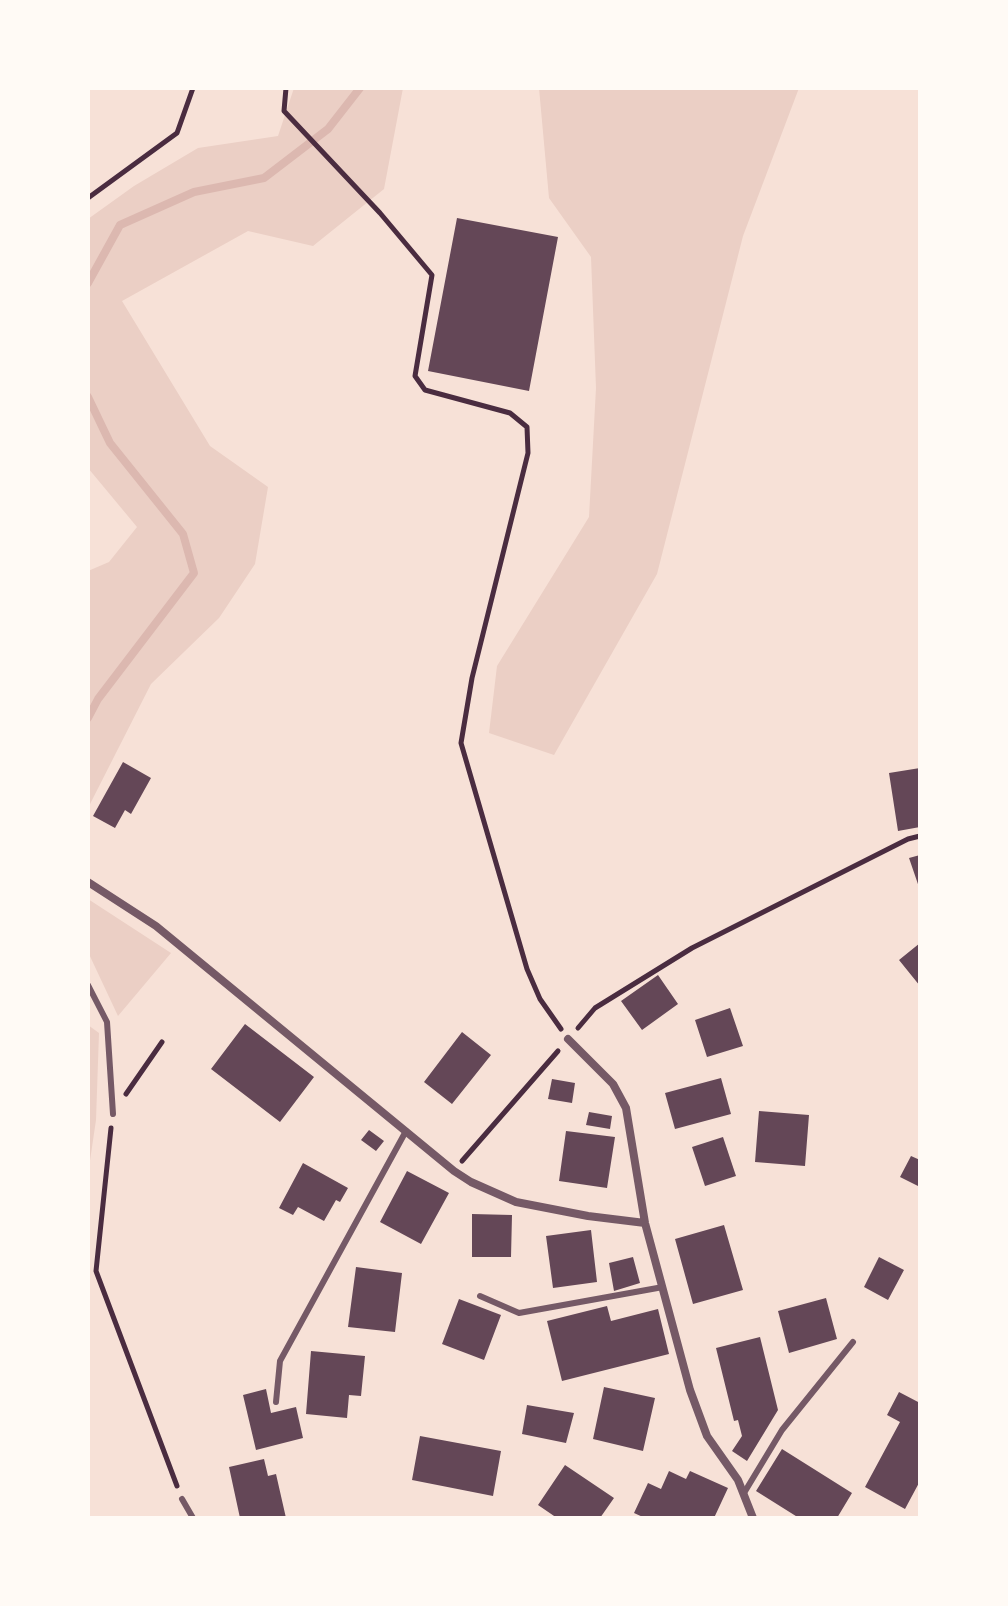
<!DOCTYPE html>
<style>
body{margin:0}
#map{position:relative;width:1008px;height:1606px;overflow:hidden;background:#f7e1d7;font-family:"Titillium Web",sans-serif}
canvas{display:block}
.frame{position:absolute;inset:0;border:90px solid #fffaf5;pointer-events:none}
</style>
<div id="map">
<canvas width="1008" height="1606"></canvas>
<div class="frame"></div>
</div>
<script>
const ctx = document.querySelector('canvas').getContext('2d');
ctx.lineJoin = 'round';
function paint(path, color) { ctx.fillStyle = color; ctx.fill(path, 'evenodd'); }
const poly = rows => new Path2D(rows.map(r => 'M' + r).join(''));
function strokePath(path, color, width, dash) { ctx.strokeStyle = color; ctx.lineWidth = width; ctx.lineCap = dash ? 'butt' : 'round'; ctx.setLineDash(dash || []); ctx.stroke(path); }
paint(poly([
 [294,88,403,88,384,189,313,246,248,231,122,301,210,446,268,487,255,564,219,618,151,684,88,808,88,571,109,562,137,527,88,468,88,219,134,186,198,148,278,136],
 [539,88,799,88,743,236,657,574,554,755,489,733,497,666,589,517,596,388,591,257,549,198],
 [88,899,171,953,118,1016,88,952],
 [88,1025,99,1033,96,1120,88,1174]
]), '#ebcfc5');
strokePath(poly([
 [88,283,120,225,194,192,264,178,328,129,360,88],
 [88,397,110,443,183,534,194,573,98,699,88,718]
]), '#dcb8b0', 8);
paint(poly([
 [457,218,558,237,529,391,428,371],
 [123,762,151,778,131,814,125,810,115,828,93,816],
 [920,768,920,827,898,831,889,773],
 [920,855,920,890,909,858],
 [920,943,920,986,899,960],
 [658,975,678,1004,642,1030,621,1001],
 [730,1008,743,1046,707,1057,695,1020],
 [245,1024,314,1077,280,1122,211,1069],
 [462,1032,491,1055,452,1104,424,1082],
 [721,1078,731,1114,675,1129,665,1093],
 [552,1079,575,1083,572,1103,548,1099],
 [759,1111,809,1115,805,1166,755,1162],
 [589,1112,612,1116,610,1129,586,1125],
 [369,1130,384,1141,376,1151,361,1140],
 [566,1131,615,1137,607,1188,559,1181],
 [723,1137,736,1176,705,1186,692,1147],
 [911,1156,920,1160,920,1187,900,1177],
 [303,1163,348,1188,340,1202,336,1200,324,1221,298,1207,293,1215,279,1208],
 [407,1171,449,1193,421,1244,380,1222],
 [472,1214,512,1215,511,1257,472,1257],
 [724,1225,743,1290,693,1304,675,1239],
 [591,1230,597,1282,553,1288,546,1236],
 [633,1257,640,1283,614,1291,609,1263],
 [879,1257,904,1270,888,1300,864,1287],
 [356,1267,402,1273,395,1332,348,1327],
 [826,1298,837,1339,789,1353,778,1311],
 [459,1299,501,1315,484,1360,442,1344],
 [607,1306,611,1321,658,1309,669,1354,562,1381,547,1321],
 [760,1337,778,1410,747,1461,732,1451,742,1436,738,1420,734,1421,716,1348],
 [311,1351,365,1356,361,1396,349,1395,347,1418,306,1414],
 [604,1387,655,1398,643,1451,593,1439],
 [266,1389,271,1413,296,1407,303,1438,256,1450,243,1395],
 [899,1392,920,1403,920,1481,905,1509,865,1487,900,1422,887,1415],
 [527,1405,574,1413,566,1443,522,1434],
 [420,1436,501,1451,493,1496,412,1480],
 [782,1449,852,1493,837,1518,799,1518,756,1491],
 [264,1459,268,1476,276,1474,286,1518,240,1518,229,1467],
 [565,1465,614,1498,600,1518,557,1518,538,1505],
 [669,1471,686,1479,690,1471,728,1488,714,1518,645,1518,634,1513,648,1483,661,1489]
]), '#644757');
strokePath(poly([
 [286,88,284,111,380,213,432,275,415,376,425,390,510,413,527,427,528,453,472,678,461,743,527,969,540,999,561,1029],
 [88,198,177,133,193,88],
 [578,1028,595,1008,692,948,908,839,920,836],
 [126,1094,162,1042],
 [111,1128,96,1271,177,1486],
 [462,1161,558,1051]
]), '#4a2c40', 5);
strokePath(poly([
 [88,985,107,1022,113,1114],
 [480,1296,519,1313,663,1287],
 [276,1402,280,1361,406,1131],
 [744,1493,782,1430,853,1342],
 [182,1499,193,1518]
]), '#755966', 6);
strokePath(poly([
 [88,882,156,926,454,1171,471,1182,516,1202,588,1216,645,1223],
 [568,1039,613,1084,626,1108,645,1223,690,1390,707,1436,738,1480,753,1518]
]), '#755966', 8);
</script>
